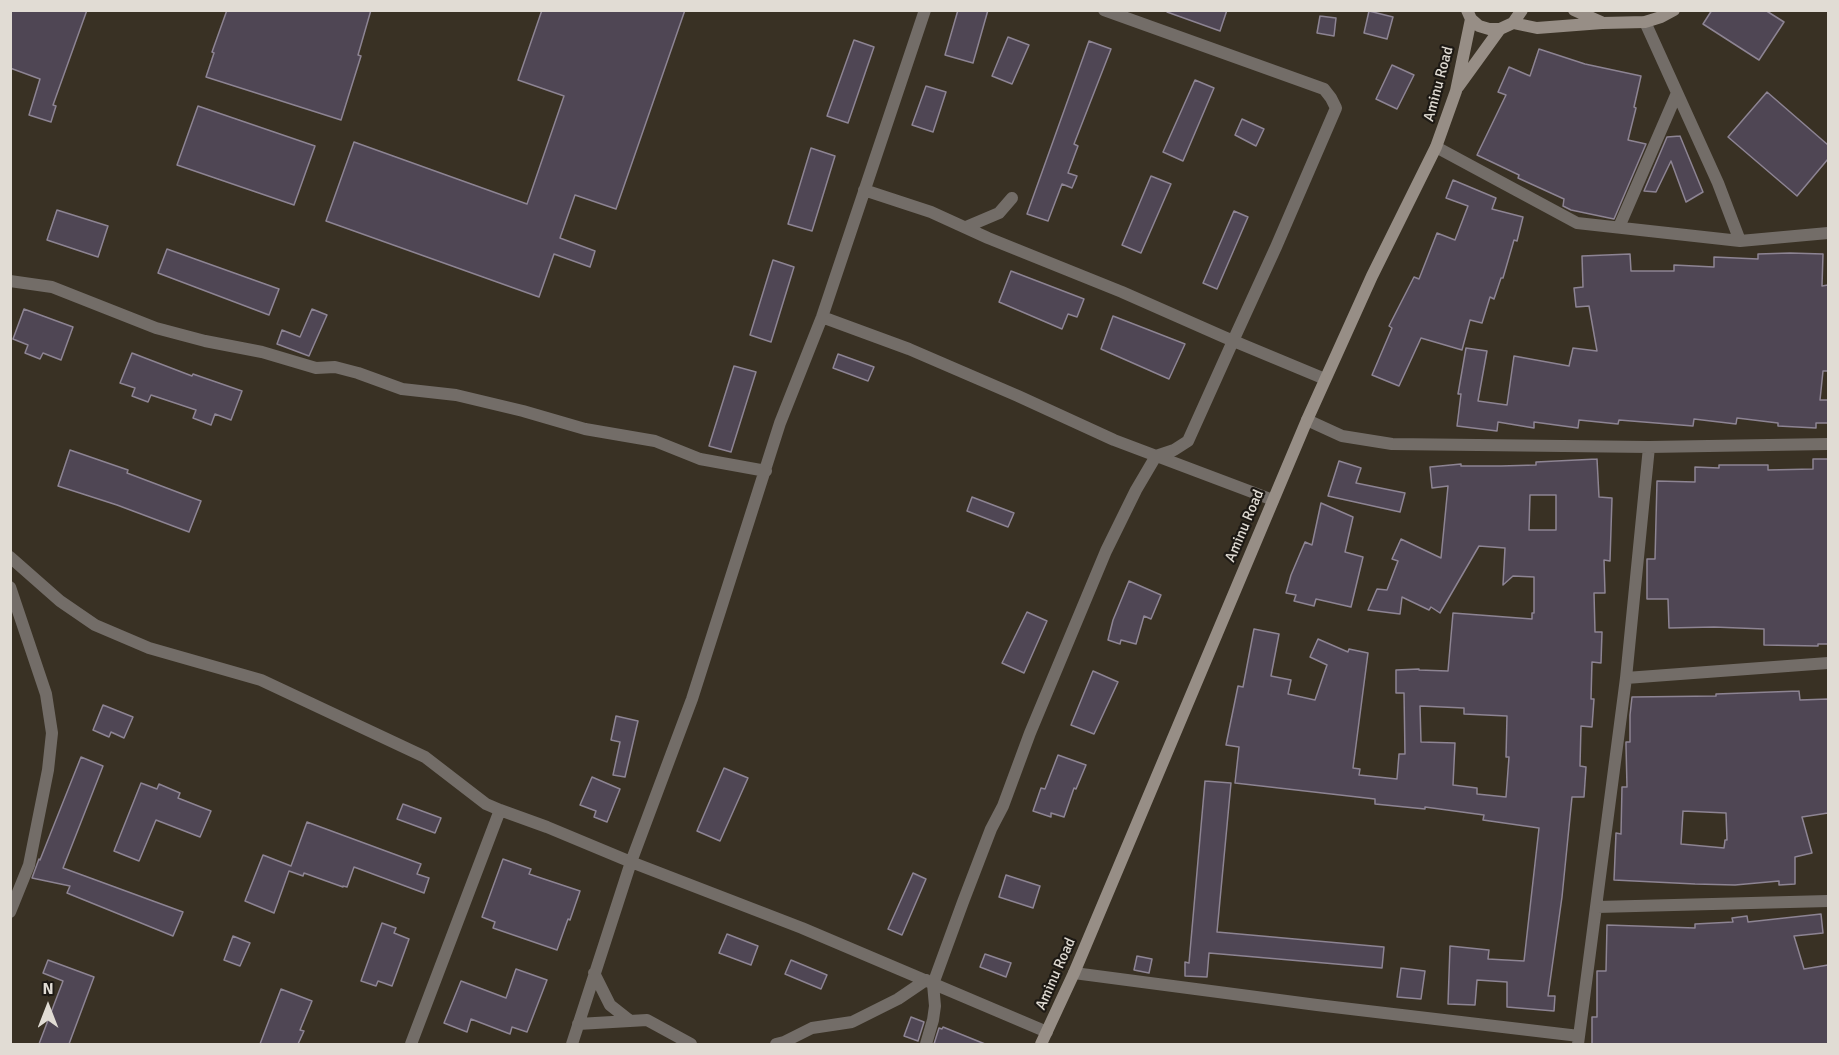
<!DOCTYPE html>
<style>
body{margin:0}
#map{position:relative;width:1839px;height:1055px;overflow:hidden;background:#393124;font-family:Signika,sans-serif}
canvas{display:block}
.frame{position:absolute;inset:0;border:12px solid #e1dcd4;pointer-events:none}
.north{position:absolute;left:18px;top:977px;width:60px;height:60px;-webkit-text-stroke:4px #1d1914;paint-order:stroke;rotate:0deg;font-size:16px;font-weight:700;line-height:24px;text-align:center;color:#e1dcd4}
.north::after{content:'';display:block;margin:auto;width:21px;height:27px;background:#e1dcd4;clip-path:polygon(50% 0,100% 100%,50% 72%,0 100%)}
</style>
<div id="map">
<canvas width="1839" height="1055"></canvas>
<div class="frame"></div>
<div class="north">N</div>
</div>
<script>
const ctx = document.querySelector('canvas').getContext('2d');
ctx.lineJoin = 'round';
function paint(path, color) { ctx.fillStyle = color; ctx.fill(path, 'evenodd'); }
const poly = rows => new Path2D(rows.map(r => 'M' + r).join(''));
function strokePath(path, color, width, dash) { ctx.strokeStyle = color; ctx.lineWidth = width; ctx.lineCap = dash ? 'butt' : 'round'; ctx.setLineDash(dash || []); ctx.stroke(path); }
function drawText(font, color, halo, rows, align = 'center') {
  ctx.font = font + ' Signika,sans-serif'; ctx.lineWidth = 4.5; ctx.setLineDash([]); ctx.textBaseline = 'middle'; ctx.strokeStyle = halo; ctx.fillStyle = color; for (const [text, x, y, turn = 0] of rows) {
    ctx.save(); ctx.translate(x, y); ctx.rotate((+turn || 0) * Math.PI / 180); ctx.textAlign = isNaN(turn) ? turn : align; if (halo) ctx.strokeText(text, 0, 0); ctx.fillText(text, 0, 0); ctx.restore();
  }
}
const building = poly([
 [10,10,87,10,53,105,56,106,51,122,29,115,40,79,10,68,10,10],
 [227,10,371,10,358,55,361,56,341,120,206,77,214,53,212,52,227,10],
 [542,10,685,10,616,209,575,195,560,238,595,251,590,267,554,254,539,297,326,221,354,142,527,204,564,96,518,80,542,10],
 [958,10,988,10,973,63,945,55,958,10],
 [1168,10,1227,10,1220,31,1167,12,1168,10],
 [1712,10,1765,10,1784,22,1759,60,1703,24,1712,10],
 [1369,11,1393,17,1387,39,1364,33,1369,11],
 [1320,16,1336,18,1334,36,1317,33,1320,16],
 [1008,37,1029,45,1012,84,992,76,1008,37],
 [854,40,874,47,848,123,827,116,854,40],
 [1089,41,1111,49,1074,144,1078,146,1068,173,1077,176,1072,188,1062,184,1048,221,1027,214,1089,41],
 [1539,49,1585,64,1641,76,1634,107,1636,108,1628,140,1646,144,1614,219,1571,210,1563,206,1564,199,1518,178,1519,175,1477,155,1506,95,1498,92,1509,67,1530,76,1539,49],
 [1392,65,1414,75,1397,109,1376,99,1392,65],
 [1195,80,1214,88,1183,161,1163,152,1195,80],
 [926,86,946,92,933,132,912,125,926,86],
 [1767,92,1828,145,1828,159,1797,196,1728,137,1767,92],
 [198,106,315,146,294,205,177,165,198,106],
 [1242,119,1264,129,1256,146,1235,135,1242,119],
 [1680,136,1703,192,1686,202,1671,161,1656,192,1644,191,1667,137,1680,136],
 [811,148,835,156,812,231,788,224,811,148],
 [1151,176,1171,184,1141,253,1122,245,1151,176],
 [1453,180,1496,198,1492,209,1523,217,1517,241,1514,240,1503,278,1501,278,1494,299,1490,297,1482,323,1470,320,1462,350,1421,338,1399,386,1372,375,1392,328,1389,326,1414,277,1419,279,1437,233,1455,240,1468,206,1446,198,1453,180],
 [57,210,108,226,98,257,47,240,57,210],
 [1234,211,1248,217,1217,289,1203,283,1234,211],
 [167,249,279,289,269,315,158,273,167,249],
 [1790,253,1823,254,1822,286,1828,285,1828,371,1823,371,1820,400,1828,400,1828,423,1816,423,1816,428,1778,426,1778,423,1737,418,1736,424,1694,419,1693,426,1619,420,1618,424,1579,420,1578,428,1534,422,1534,428,1498,422,1497,431,1457,426,1461,394,1458,394,1466,348,1487,351,1478,401,1507,405,1514,356,1569,366,1573,348,1597,351,1589,306,1576,307,1574,288,1583,287,1582,256,1630,254,1631,271,1674,271,1674,265,1714,267,1714,257,1758,259,1758,254,1790,253],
 [773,260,794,267,771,342,750,335,773,260],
 [1011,271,1084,299,1077,317,1068,314,1062,329,999,302,1011,271],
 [24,309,73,327,61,360,43,353,40,359,25,353,28,345,13,339,24,309],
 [312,309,327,315,309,356,277,344,282,330,300,337,312,309],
 [1113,316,1185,344,1169,379,1101,349,1113,316],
 [132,353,192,376,193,374,242,391,231,420,215,414,211,425,193,418,196,410,151,395,148,402,132,396,135,388,120,383,132,353],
 [838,354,874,367,868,381,833,368,838,354],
 [734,366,756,372,731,452,709,446,734,366],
 [70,450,128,470,127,473,201,501,189,532,117,505,58,486,70,450],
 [1597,459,1599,497,1612,498,1610,561,1604,560,1605,593,1594,593,1595,632,1602,632,1601,663,1592,662,1591,699,1594,699,1592,727,1581,726,1580,766,1586,767,1584,797,1572,797,1562,897,1548,996,1555,996,1554,1011,1507,1007,1507,982,1477,980,1475,1005,1448,1004,1450,946,1489,950,1488,959,1524,961,1539,828,1483,820,1484,815,1425,807,1425,809,1375,804,1375,799,1235,783,1239,747,1226,745,1238,686,1243,687,1254,629,1279,634,1271,676,1291,680,1288,694,1315,700,1327,665,1310,657,1318,639,1348,652,1349,649,1368,653,1353,768,1360,769,1359,775,1397,779,1399,754,1405,754,1404,693,1396,693,1396,670,1419,669,1419,670,1448,671,1453,613,1532,619,1532,613,1534,613,1534,577,1513,576,1503,585,1505,548,1479,546,1440,613,1431,607,1429,610,1402,597,1400,614,1368,610,1377,589,1387,590,1398,561,1392,559,1401,539,1441,558,1448,486,1432,488,1430,467,1461,464,1461,466,1501,466,1536,465,1536,462,1597,459],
 [1530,495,1556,495,1556,530,1529,530,1530,495],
 [1420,706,1464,708,1464,714,1507,716,1506,757,1509,757,1506,797,1477,794,1477,788,1453,785,1455,743,1421,742,1420,706],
 [1813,459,1828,459,1828,644,1818,644,1818,646,1764,645,1764,629,1714,627,1669,628,1668,599,1647,599,1647,559,1655,559,1657,481,1695,482,1695,467,1719,468,1719,465,1768,465,1768,470,1813,469,1813,459],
 [1339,461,1361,468,1356,483,1405,493,1400,512,1328,496,1339,461],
 [972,497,1014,513,1008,527,967,511,972,497],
 [1321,503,1353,517,1345,552,1363,557,1351,607,1316,599,1314,606,1294,601,1296,595,1286,593,1291,575,1305,542,1312,545,1321,503],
 [1129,581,1161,595,1151,619,1144,616,1136,644,1121,640,1120,644,1108,640,1113,620,1129,581],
 [1027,612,1047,621,1024,673,1002,663,1027,612],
 [1093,671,1118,682,1094,734,1071,725,1093,671],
 [1799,691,1800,700,1828,699,1828,813,1802,817,1812,853,1795,857,1795,884,1779,885,1779,881,1735,885,1695,884,1614,880,1616,833,1621,834,1622,787,1627,787,1626,745,1626,742,1630,742,1630,715,1632,697,1716,696,1716,694,1799,691],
 [1683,811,1726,813,1727,840,1725,840,1724,848,1681,844,1683,811],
 [103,705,133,717,124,738,111,732,109,737,93,730,103,705],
 [616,716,638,721,625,777,613,775,620,742,611,740,616,716],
 [1058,755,1086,765,1076,789,1074,788,1064,817,1051,813,1051,817,1033,811,1041,788,1045,789,1058,755],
 [81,757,103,766,63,868,183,912,173,936,67,893,70,886,32,878,39,859,40,860,81,757],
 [724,768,748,778,720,841,697,831,724,768],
 [592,777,620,789,607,822,594,817,596,811,580,805,592,777],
 [1205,781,1231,783,1217,932,1384,947,1382,968,1209,953,1207,977,1185,976,1185,962,1189,963,1205,781],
 [141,783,157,789,159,784,180,793,178,798,211,811,200,837,156,820,139,861,114,851,141,783],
 [403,804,441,818,435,833,397,819,403,804],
 [307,822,421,864,417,874,429,878,424,893,354,867,347,887,343,886,343,887,304,873,303,876,289,871,274,913,245,901,263,855,291,866,307,822],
 [503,859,531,869,529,874,580,891,570,920,568,919,557,950,493,928,495,922,482,917,503,859],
 [913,873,926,879,902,935,888,929,913,873],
 [1006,875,1040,886,1033,908,999,897,1006,875],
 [1821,914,1823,933,1794,936,1804,969,1828,965,1828,1044,1592,1044,1592,1017,1597,1017,1597,971,1606,971,1607,925,1695,928,1695,924,1733,922,1732,918,1747,916,1748,922,1821,914],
 [382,923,396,928,394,933,409,939,392,986,378,981,376,986,361,981,382,923],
 [727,934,758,946,751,965,719,953,727,934],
 [233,936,250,943,240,966,224,960,233,936],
 [985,954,1011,963,1006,977,980,967,985,954],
 [1137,956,1152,959,1149,973,1134,970,1137,956],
 [48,960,94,977,69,1044,39,1044,63,981,43,973,48,960],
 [791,960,827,975,821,989,785,974,791,960],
 [1401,968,1425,971,1421,999,1397,997,1401,968],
 [516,969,547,980,527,1032,512,1027,510,1034,471,1019,467,1032,444,1023,461,981,506,998,516,969],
 [281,989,312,1001,300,1030,304,1031,298,1044,260,1044,281,989],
 [911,1017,924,1022,918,1041,904,1036,911,1017],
 [943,1027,985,1044,934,1044,939,1028,942,1029,943,1027]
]);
paint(building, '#4f4654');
strokePath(building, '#8d8493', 1.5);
strokePath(poly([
 [1645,22,1718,183,1740,241],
 [1436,147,1577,223,1740,241,1828,233],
 [864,190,931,212,988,238,1122,292,1224,337,1325,379],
 [966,227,999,213,1012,198],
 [1619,227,1677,93],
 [10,281,52,287,156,328,205,341,262,352,316,368,335,367,358,373,402,389,456,395,523,411,585,429,655,441,700,459,766,471],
 [822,317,909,349,1018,396,1114,440,1273,500],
 [1307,420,1342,436,1392,444,1649,447,1828,444],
 [10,557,60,601,95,625,149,648,261,680,425,757,486,804,500,810,547,827,631,862,802,928,1047,1032],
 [10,587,46,694,52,733,48,770,29,865,10,912],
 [1626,678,1828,663],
 [1597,907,1828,901],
 [594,973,610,1005,629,1020],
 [1074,973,1317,1005,1579,1036],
 [578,1024,647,1020,691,1044],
 [411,1044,500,810],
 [572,1044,631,862,692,699,780,423,822,317,925,10],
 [776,1044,784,1042,812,1028,852,1022,898,999,926,980],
 [926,1044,933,1020,935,1006,933,984,963,902,991,829,1003,806,1030,733,1106,551,1136,490,1156,456,1174,450,1188,441,1233,341,1276,247,1336,108,1331,98,1324,89,1104,10],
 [1578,1044,1626,678,1649,447]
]), '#736d68', 12);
strokePath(poly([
 [1467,10,1471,19,1479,26,1489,29,1500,29,1513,23,1522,10],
 [1574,10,1601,22],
 [1513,23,1537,28,1602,23,1645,22,1661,17,1674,10],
 [1458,87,1500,29],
 [1041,1044,1074,973,1307,420,1372,276,1436,147,1456,91,1471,19]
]), '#978e86', 12);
drawText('15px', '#e1dcd4', '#1d1914', [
 ["Aminu Road",1439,84,-75],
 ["Aminu Road",1245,526,-67],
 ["Aminu Road",1056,974,-66]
]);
</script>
